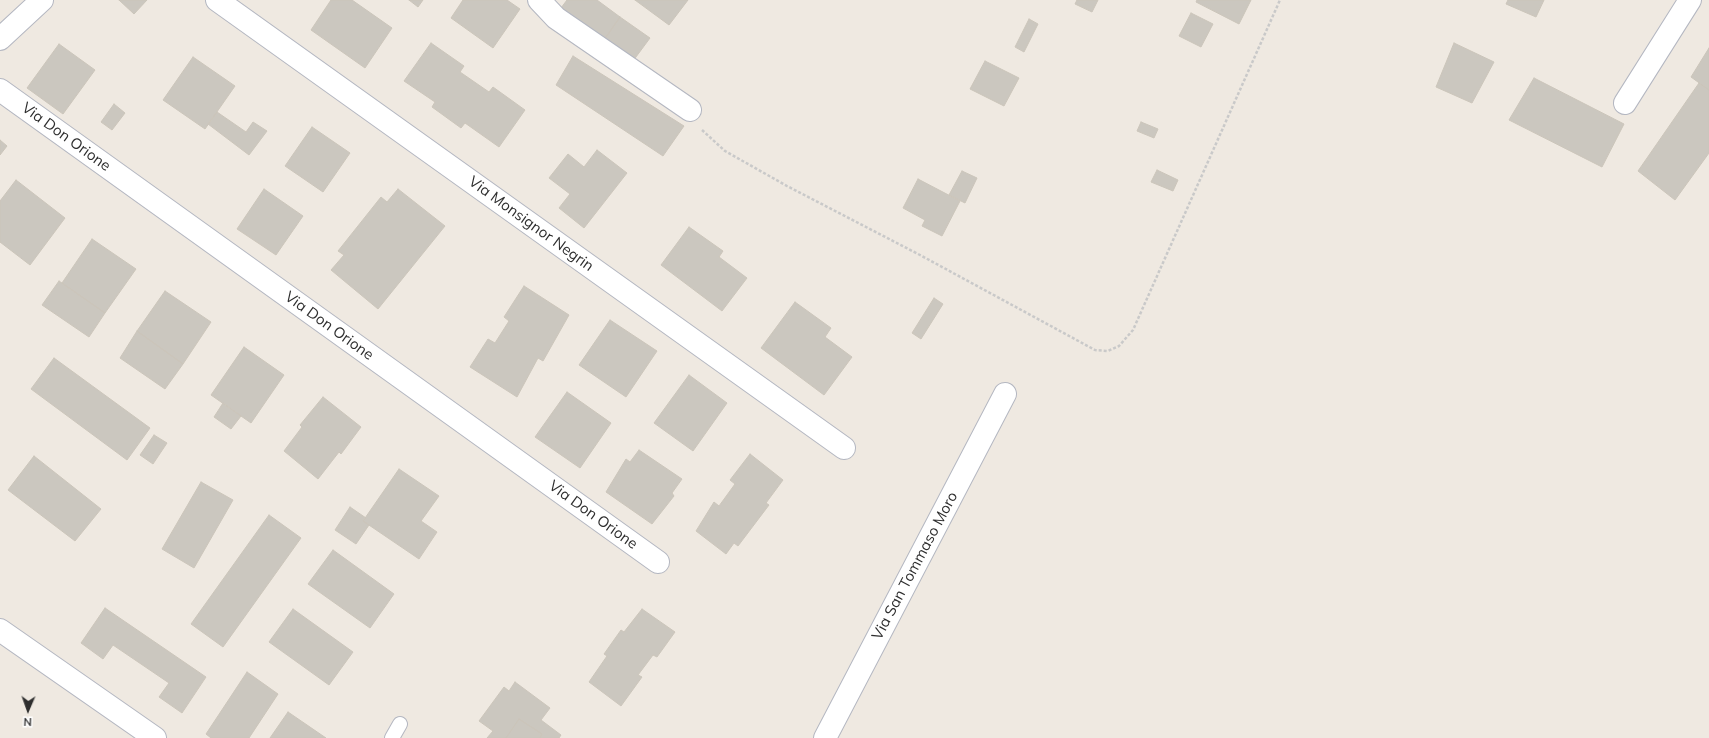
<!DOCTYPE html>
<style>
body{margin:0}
#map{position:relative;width:1709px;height:738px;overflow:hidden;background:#efe9e1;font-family:Mulish,sans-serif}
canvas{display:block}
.north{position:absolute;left:8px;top:690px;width:40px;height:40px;-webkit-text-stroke:3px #fff;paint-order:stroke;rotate:182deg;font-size:11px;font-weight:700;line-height:16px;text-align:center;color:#2e2e2e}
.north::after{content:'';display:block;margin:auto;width:14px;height:18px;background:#2e2e2e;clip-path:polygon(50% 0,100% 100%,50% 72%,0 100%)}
</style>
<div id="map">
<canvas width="1709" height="738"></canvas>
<div class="north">N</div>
</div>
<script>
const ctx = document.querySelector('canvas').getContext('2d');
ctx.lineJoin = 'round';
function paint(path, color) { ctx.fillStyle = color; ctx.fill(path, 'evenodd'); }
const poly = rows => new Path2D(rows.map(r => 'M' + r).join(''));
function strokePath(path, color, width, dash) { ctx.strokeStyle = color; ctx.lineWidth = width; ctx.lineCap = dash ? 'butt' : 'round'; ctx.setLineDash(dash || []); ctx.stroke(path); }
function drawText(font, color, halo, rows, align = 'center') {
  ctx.font = font + ' Mulish,sans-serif'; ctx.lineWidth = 3; ctx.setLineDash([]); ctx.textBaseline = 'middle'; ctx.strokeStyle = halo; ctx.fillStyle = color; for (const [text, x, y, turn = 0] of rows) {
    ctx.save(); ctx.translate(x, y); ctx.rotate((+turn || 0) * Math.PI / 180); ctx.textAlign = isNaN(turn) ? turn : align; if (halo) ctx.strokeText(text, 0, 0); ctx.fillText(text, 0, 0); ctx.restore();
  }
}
const building = poly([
 [119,0,147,0,134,14,119,0],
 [331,0,352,0,392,28,365,68,311,30,331,0],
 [409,0,423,0,418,7,409,0],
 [463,0,507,0,520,9,493,48,451,18,463,0],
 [567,0,597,0,620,17,604,40,561,8,567,0],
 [635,0,688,0,669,25,635,0],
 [1077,0,1098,0,1092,12,1075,4,1077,0],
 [1197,0,1251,0,1239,24,1196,2,1197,0],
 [1508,0,1544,0,1536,17,1506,4,1508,0],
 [1191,13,1213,24,1201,47,1179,36,1191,13],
 [620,17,650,38,633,61,604,40,620,17],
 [1029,19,1038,24,1024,52,1015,47,1029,19],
 [431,43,464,66,460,72,489,92,493,87,525,110,499,147,465,123,461,128,432,107,435,102,404,81,431,43],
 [1454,43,1494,62,1472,103,1436,87,1454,43],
 [59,44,95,70,63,114,27,88,59,44],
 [1709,48,1709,90,1691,77,1709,48],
 [573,56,684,126,663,156,556,85,573,56],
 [193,57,235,86,205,129,163,100,193,57],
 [985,61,1019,78,1004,106,970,89,985,61],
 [1534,78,1624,124,1602,167,1509,120,1534,78],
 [1699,83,1709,90,1709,153,1675,200,1638,171,1699,83],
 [114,104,125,113,112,130,101,122,114,104],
 [217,112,246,132,253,122,267,131,249,155,208,124,217,112],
 [1141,122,1158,129,1154,138,1137,131,1141,122],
 [312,127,350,153,323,192,285,166,312,127],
 [0,140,7,146,0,155,0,140],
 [597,150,627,173,584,228,559,208,570,194,549,178,568,154,584,167,597,150],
 [1157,170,1178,180,1173,191,1151,182,1157,170],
 [962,171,977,178,965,203,949,195,962,171],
 [918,179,960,201,942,236,922,226,925,220,903,208,918,179],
 [16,180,65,218,30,265,0,242,0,201,16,180],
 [264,189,303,216,276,255,237,229,264,189],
 [398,189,445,226,378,309,331,270,344,255,338,251,381,197,387,202,398,189],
 [689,227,723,251,719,257,747,278,722,311,661,265,689,227],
 [92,239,136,269,105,313,62,283,92,239],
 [59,281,105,313,89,337,42,305,59,281],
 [524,286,569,315,543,361,538,358,517,397,470,367,488,339,495,343,509,321,504,317,524,286],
 [165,291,211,322,183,364,137,331,165,291],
 [934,298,943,304,921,339,912,333,934,298],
 [795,302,831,328,825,337,852,357,824,395,761,348,795,302],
 [610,320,657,351,626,397,579,365,610,320],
 [137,331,183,364,165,389,120,358,137,331],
 [244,347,284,375,251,423,211,395,244,347],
 [54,358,150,428,127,460,31,389,54,358],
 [689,375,727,403,693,451,654,423,689,375],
 [567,392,611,423,580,468,535,437,567,392],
 [323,397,361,427,341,454,339,452,318,479,284,451,302,427,300,425,323,397],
 [223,403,241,416,231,429,214,417,223,403],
 [154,435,167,443,153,464,140,455,154,435],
 [639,450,682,479,672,493,674,496,652,524,606,492,626,459,630,462,639,450],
 [750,454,783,480,766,503,769,505,738,546,734,543,726,554,696,531,714,502,719,506,735,484,730,480,750,454],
 [34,456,101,509,75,541,8,490,34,456],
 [399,469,439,496,421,521,437,532,419,559,363,521,399,469],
 [201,482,233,500,194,568,162,549,201,482],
 [350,507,366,518,363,521,369,525,356,544,335,530,350,507],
 [269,515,301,538,223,647,191,624,269,515],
 [333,550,394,594,370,628,308,584,333,550],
 [105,608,206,677,182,713,159,697,169,683,113,645,103,659,81,643,105,608],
 [293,609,353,652,329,685,269,642,293,609],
 [642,609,675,632,657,657,653,655,638,675,642,677,621,706,589,682,607,656,604,654,621,630,624,632,642,609],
 [247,672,278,694,249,738,211,738,206,734,247,672],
 [515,682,550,708,541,720,561,735,559,738,540,738,542,734,519,719,506,738,487,738,493,731,479,721,504,687,509,691,515,682],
 [288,712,326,738,270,738,288,712],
 [519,719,542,734,540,738,506,738,519,719]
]);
paint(building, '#cbc7bf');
strokePath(building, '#cbc5ba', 1);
const service = poly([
 [392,738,400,724]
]);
const minor = poly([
 [217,0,844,448],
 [539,0,556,18,690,110],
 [0,90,658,562],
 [1625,103,1690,0],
 [0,630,155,738],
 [825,738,1005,394]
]);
const tertiary = poly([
 [0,39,42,0]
]);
strokePath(service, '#b4b7c1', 16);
strokePath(minor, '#b4b7c1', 24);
strokePath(tertiary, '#b4b7c1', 24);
strokePath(poly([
 [702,130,725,151,787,186,920,255,1095,350,1108,351,1119,346,1133,330,1280,0]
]), '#c9c9c9', 2.5, [3, 2]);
strokePath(service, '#fff', 14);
strokePath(minor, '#fff', 22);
strokePath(tertiary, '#fff', 22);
drawText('15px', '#2e2e2e', '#fff', [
 ["Via Don Orione",66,137,36],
 ["Via Monsignor Negrin",531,224,36],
 ["Via Don Orione",329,326,36],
 ["Via Don Orione",593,515,36],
 ["Via San Tommaso Moro",915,566,-62]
]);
</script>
